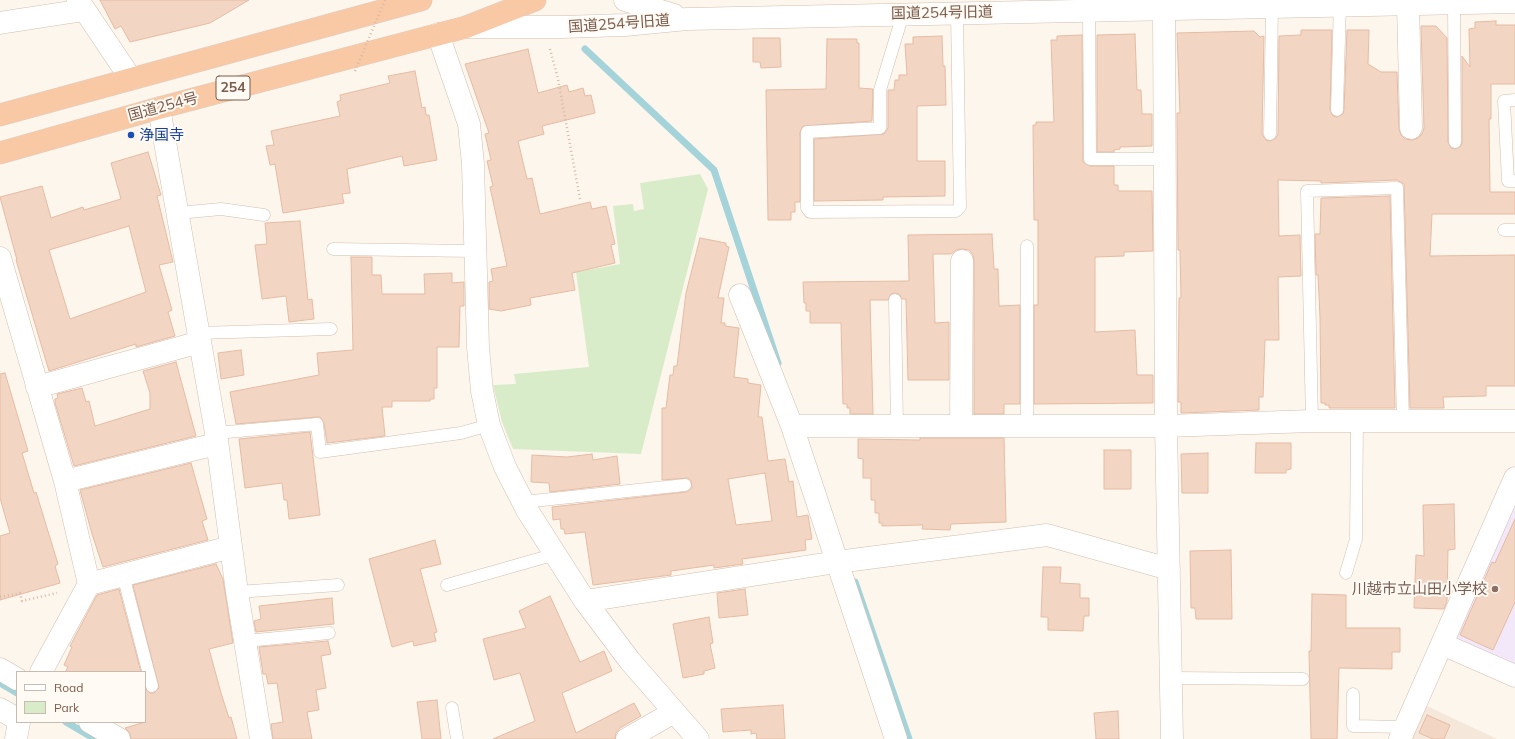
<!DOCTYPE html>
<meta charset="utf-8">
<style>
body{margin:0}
#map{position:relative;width:1515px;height:739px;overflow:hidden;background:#fdf6ec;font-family:Mulish,sans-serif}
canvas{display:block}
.legend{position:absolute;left:16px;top:671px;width:130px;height:52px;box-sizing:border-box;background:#fffaf3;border:1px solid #cabbb1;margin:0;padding:5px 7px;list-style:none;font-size:12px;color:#7a5c4d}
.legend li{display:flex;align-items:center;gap:8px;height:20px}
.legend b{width:20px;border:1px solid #cabbb1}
</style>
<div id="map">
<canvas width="1515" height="739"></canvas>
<ul class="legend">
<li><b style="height:5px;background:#fff"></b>Road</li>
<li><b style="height:11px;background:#d8ecc9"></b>Park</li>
</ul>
</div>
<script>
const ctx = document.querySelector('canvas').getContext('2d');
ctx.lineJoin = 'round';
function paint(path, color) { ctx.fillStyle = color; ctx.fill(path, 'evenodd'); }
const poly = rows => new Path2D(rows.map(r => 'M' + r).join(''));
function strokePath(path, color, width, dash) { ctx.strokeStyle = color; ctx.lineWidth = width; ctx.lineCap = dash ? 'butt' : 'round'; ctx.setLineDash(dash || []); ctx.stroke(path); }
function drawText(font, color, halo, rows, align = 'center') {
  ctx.font = font + ' Mulish,"Noto Sans JP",sans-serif'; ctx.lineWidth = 4; ctx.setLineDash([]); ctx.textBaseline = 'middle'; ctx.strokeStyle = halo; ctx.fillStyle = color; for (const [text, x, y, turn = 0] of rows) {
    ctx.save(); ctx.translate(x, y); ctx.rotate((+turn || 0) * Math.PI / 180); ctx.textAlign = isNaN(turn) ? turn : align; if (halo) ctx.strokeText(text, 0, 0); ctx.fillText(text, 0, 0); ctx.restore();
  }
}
paint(poly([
 [1425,705,1497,739,1410,739]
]), '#f5e8da');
paint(poly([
 [1515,499,1515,667,1457,642,1457,630]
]), '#f3e8fa');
paint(poly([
 [700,174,708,189,641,454,513,449,502,422,493,385,516,384,514,374,589,367,576,272,620,264,613,206,633,204,634,211,644,209,640,183]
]), '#d8ecc9');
strokePath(poly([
 [585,49,714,170,778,363],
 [855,582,909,739],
 [0,683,17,693],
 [66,722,95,739]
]), '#a5d3da', 7);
const building = poly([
 [100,0,249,0,210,23,130,42,121,26,115,29,100,0],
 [1496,21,1496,25,1515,25,1515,84,1491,84,1491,119,1489,119,1490,192,1515,192,1515,214,1432,214,1430,256,1515,255,1515,386,1486,386,1486,396,1443,397,1444,408,1410,408,1404,184,1397,180,1321,183,1321,181,1278,180,1279,236,1300,235,1301,276,1278,277,1279,340,1265,340,1263,397,1259,397,1259,410,1181,413,1181,402,1178,402,1179,298,1181,298,1180,250,1178,250,1177,113,1180,113,1177,33,1254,31,1260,37,1264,36,1262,134,1266,140,1270,141,1276,138,1278,134,1279,36,1301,35,1301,30,1332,30,1330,110,1333,116,1337,117,1343,114,1344,110,1347,30,1369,30,1368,64,1381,72,1397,72,1399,129,1401,135,1405,139,1412,140,1418,138,1422,134,1424,128,1421,26,1436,26,1447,38,1448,142,1451,148,1455,149,1461,146,1462,142,1462,56,1470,67,1469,29,1475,28,1475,22,1496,21],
 [1135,34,1137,90,1141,90,1142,114,1152,114,1152,146,1120,147,1120,149,1114,150,1114,152,1097,152,1097,35,1135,34],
 [1082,35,1083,162,1090,166,1114,166,1114,185,1118,185,1118,191,1152,191,1153,251,1124,252,1124,256,1095,257,1095,332,1135,330,1137,375,1153,375,1153,403,1034,404,1034,305,1038,305,1038,220,1034,220,1033,125,1036,125,1036,122,1054,122,1051,40,1057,40,1057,36,1082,35],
 [942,36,943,66,945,66,946,105,917,106,917,161,945,161,945,196,883,197,883,200,814,201,814,139,884,134,888,128,888,90,894,90,895,80,899,80,899,75,907,75,905,44,913,44,913,37,942,36],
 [753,38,780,38,781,67,761,68,760,62,753,62,753,38],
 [827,39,857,39,857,43,859,43,859,88,873,89,872,121,803,126,800,132,800,202,795,202,795,212,791,212,791,220,768,220,766,90,826,89,827,39],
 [528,49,538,93,567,85,569,92,583,88,585,96,591,95,595,113,542,126,544,134,518,141,527,179,532,178,540,214,590,202,592,209,606,206,615,244,611,245,615,263,572,273,575,290,530,298,531,305,501,311,489,309,489,282,493,281,491,269,507,266,490,187,493,186,487,161,491,160,485,134,489,133,465,64,528,49],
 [415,71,422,108,425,107,426,115,429,115,437,160,404,166,402,156,347,169,350,193,342,194,344,203,283,213,275,164,270,165,266,146,274,145,271,131,340,116,337,102,341,100,340,95,390,83,388,76,415,71],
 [148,152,161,195,157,196,173,262,159,265,172,310,168,312,175,336,136,347,136,344,49,371,16,260,17,260,0,197,42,186,51,218,83,207,84,210,121,199,111,163,148,152],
 [129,226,146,292,70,319,49,250,129,226],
 [1390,196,1395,408,1329,408,1329,405,1325,405,1325,403,1321,403,1320,317,1318,275,1316,275,1315,234,1320,234,1321,198,1390,196],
 [300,221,308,300,312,299,314,319,289,322,286,296,262,299,255,245,267,244,265,223,300,221],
 [992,234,994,269,998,269,999,306,1020,305,1020,404,1004,404,1004,414,974,414,974,261,973,255,969,250,962,249,956,250,951,254,933,254,935,323,949,322,949,380,908,380,906,299,902,299,899,294,895,293,891,294,888,300,870,300,873,414,850,414,850,408,847,408,847,404,843,404,841,323,810,323,810,311,806,311,806,303,804,303,803,282,909,281,908,235,992,234],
 [700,238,726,243,726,246,729,247,718,298,724,298,721,323,725,323,725,326,739,328,734,377,748,379,748,383,761,385,758,417,762,417,768,461,785,459,789,482,793,481,797,517,808,515,812,539,805,540,806,550,742,559,743,564,714,568,714,565,671,571,671,575,593,585,585,532,565,534,564,529,561,529,560,519,553,520,552,507,686,492,692,488,691,481,688,478,662,480,662,408,666,408,670,375,673,375,674,366,677,366,686,293,700,238],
 [765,473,772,521,736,525,728,479,765,473],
 [351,257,372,257,372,275,381,275,382,294,425,294,424,274,452,273,452,283,464,282,464,306,460,306,459,347,437,347,437,388,434,388,434,399,430,399,430,401,392,401,392,407,382,407,385,436,344,441,327,443,324,423,320,417,317,417,236,424,230,392,319,375,317,353,353,350,351,257],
 [241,350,244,375,221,379,218,353,241,350],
 [176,362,196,436,74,466,55,403,55,399,58,398,57,394,82,388,86,402,89,401,95,426,150,409,150,393,143,371,176,362],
 [5,373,28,451,22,453,34,493,36,492,58,564,55,566,60,583,0,600,0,536,10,533,0,498,0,374,5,373],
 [310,432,320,515,289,519,287,500,284,500,282,483,245,488,239,439,310,432],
 [920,438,1004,438,1006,522,951,524,950,530,922,529,923,525,882,526,882,523,879,523,879,513,875,513,875,500,871,500,871,478,863,478,863,459,858,458,858,439,920,440,920,438],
 [1256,443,1291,443,1291,469,1286,470,1286,473,1255,473,1256,443],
 [1104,450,1131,450,1131,489,1104,489,1104,450],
 [1208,453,1208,493,1182,493,1181,454,1208,453],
 [592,454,593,460,617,456,620,484,550,492,549,483,531,482,532,455,567,457,592,454],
 [191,463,207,519,202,521,208,540,103,567,92,534,80,490,191,463],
 [1454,504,1455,549,1448,550,1447,601,1444,609,1414,608,1416,555,1424,556,1423,505,1454,504],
 [1515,519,1515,602,1493,650,1460,635,1492,562,1495,563,1515,519],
 [435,540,441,564,420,569,437,632,434,633,436,641,414,646,413,641,392,647,369,559,435,540],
 [1231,550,1232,619,1196,619,1195,608,1191,608,1190,551,1231,550],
 [216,564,223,579,233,643,209,649,221,693,229,718,231,717,237,739,131,739,130,733,125,728,145,722,145,688,150,693,154,693,159,688,133,585,216,564],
 [1043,567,1061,567,1060,583,1080,584,1080,598,1089,598,1089,616,1084,616,1083,631,1048,630,1048,617,1041,617,1043,567],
 [119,589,141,672,65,672,68,667,64,665,72,647,70,646,97,595,119,589],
 [745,589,748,615,719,618,717,593,745,589],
 [1312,594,1346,595,1346,628,1400,628,1400,652,1392,652,1392,669,1339,668,1337,739,1311,739,1309,651,1311,651,1312,594],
 [550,596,580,662,604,651,612,671,562,693,576,733,634,703,641,716,620,728,616,733,615,739,493,739,535,721,520,673,494,680,483,639,526,628,519,611,550,596],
 [332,598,334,624,256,632,254,621,261,619,259,606,332,598],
 [709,617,713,643,710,644,715,668,704,671,704,674,683,678,673,624,709,617],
 [328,641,331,654,321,656,326,688,316,690,319,710,307,712,312,739,273,739,271,724,283,722,277,683,268,684,266,674,263,674,259,647,328,641],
 [437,700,441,739,422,739,417,702,437,700],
 [783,705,785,739,757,739,756,733,751,734,751,730,723,732,721,709,783,705],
 [1118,711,1119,739,1096,739,1094,713,1118,711],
 [1427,715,1450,725,1444,739,1433,739,1419,733,1427,715]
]);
paint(building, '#f3d5c3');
strokePath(building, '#e6bba3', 1);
const service = poly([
 [1454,4,1455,142],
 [1089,11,1090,159,1165,159],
 [903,14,880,90,880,128,807,132,807,208,810,212,956,211,960,207,957,13],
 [1515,100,1504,101,1508,181,1515,181],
 [1337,110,1340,1],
 [1270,134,1272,7],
 [178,213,221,209,264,215],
 [1504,230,1515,230],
 [333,249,474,251],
 [895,300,897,426],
 [199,333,331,329],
 [1312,421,1307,191,1397,188,1403,421],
 [1027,426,1027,246],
 [216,433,317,424,320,452,461,433,489,425],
 [523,502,685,485],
 [1346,573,1356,539,1357,421],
 [123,575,152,686],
 [447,585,556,554],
 [237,592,338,585],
 [246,641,329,633],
 [1171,678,1303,679],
 [1353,694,1353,726,1405,727],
 [452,708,457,739]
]);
const minor = poly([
 [78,0,131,79],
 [1408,4,1411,128],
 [1164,10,1166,426,1172,739],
 [0,23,84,10],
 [438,34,469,124,473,164,478,347,482,391,489,425,505,467,527,510,585,601,630,661,698,739],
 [159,108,216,433,237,592,261,739],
 [0,258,65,481,89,584,41,672],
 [740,295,792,426,896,739],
 [37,387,200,342],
 [792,426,1166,426,1312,421,1515,421],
 [961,426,962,261],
 [65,481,216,444],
 [89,584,231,547],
 [585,601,837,562,1047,535,1169,569],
 [1442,644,1515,676],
 [0,669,17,679],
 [0,709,17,719],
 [90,722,119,739],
 [16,739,19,722],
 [627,739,674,712],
 [1400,739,1515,478]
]);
const tertiary = poly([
 [625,0,674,15],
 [467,27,562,27,625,25,687,19,1515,2]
]);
const trunk = poly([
 [0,115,421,0],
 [0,153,159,108,466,27,535,0]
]);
strokePath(service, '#d1beb0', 13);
strokePath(minor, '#d1beb0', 23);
strokePath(tertiary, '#d1beb0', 23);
strokePath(trunk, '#dad1cd', 23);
strokePath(poly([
 [550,49,558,79,580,199],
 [0,597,20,593,22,601,57,593]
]), '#d9b8a5', 2.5, [1, 3]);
strokePath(service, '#fff', 12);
strokePath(minor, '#fff', 22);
strokePath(tertiary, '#fff', 22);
strokePath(trunk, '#f9c8a4', 22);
strokePath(poly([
 [355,71,385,0]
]), '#d9b8a5', 2.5, [1, 3]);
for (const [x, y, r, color] of [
 [131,135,4,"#1a4fb4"],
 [1495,589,4,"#8d6e63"]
]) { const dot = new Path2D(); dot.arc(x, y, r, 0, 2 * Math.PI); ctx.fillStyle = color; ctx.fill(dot); strokePath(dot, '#fffaf3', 1.5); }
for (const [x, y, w] of [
 [233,88,34]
]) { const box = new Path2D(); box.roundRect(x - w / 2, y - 12, w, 24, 3); ctx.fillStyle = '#fffaf3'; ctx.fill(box); strokePath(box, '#7a5c4d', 1); }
drawText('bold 14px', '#7a5c4d', null, [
 ["254",233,88]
]);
drawText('15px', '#7a5c4d', '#fffaf3', [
 ["国道254号旧道",942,13,-1],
 ["国道254号旧道",619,24,-4],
 ["国道254号",163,107,-15]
]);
drawText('15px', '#164399', '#fffaf3', [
 ["浄国寺",139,135]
], 'left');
drawText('15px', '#785e54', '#fffaf3', [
 ["川越市立山田小学校",1487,589]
], 'right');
</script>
